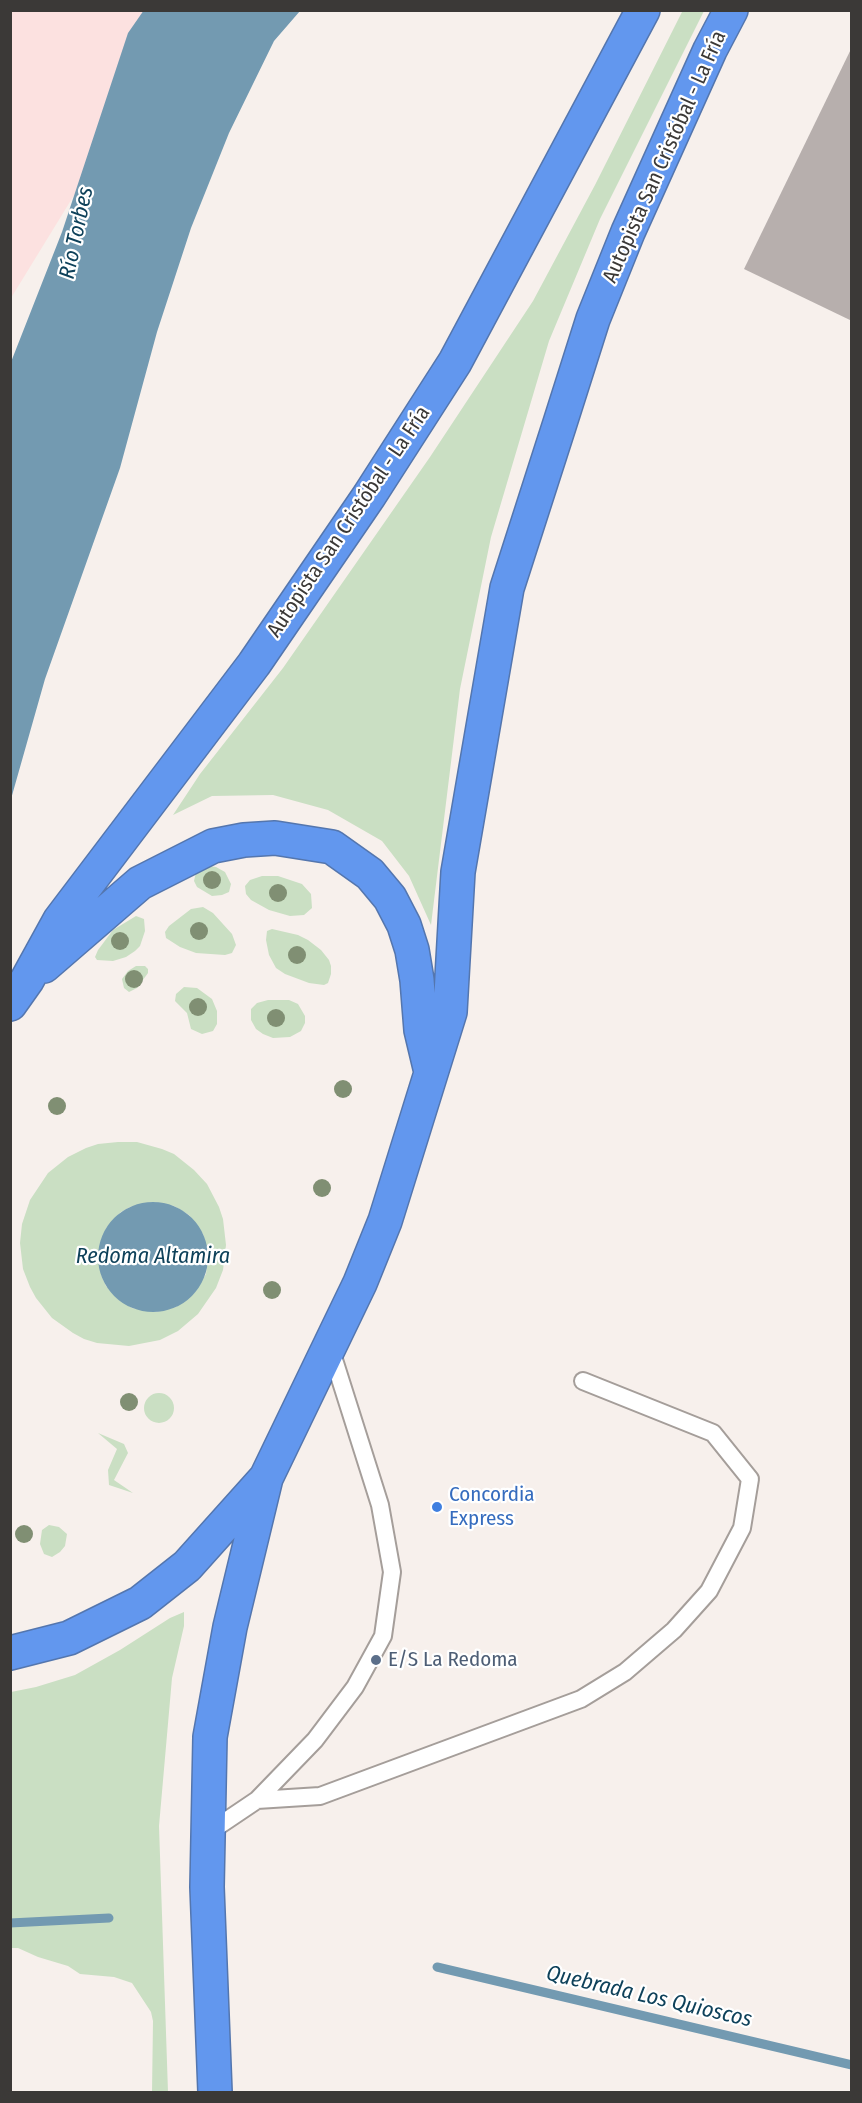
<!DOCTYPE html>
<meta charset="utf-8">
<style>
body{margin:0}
#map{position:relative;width:862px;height:2103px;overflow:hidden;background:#f7f0ec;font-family:"Fira Sans Condensed",sans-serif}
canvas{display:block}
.frame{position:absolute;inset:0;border:12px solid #3b3937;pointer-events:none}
</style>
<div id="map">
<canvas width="862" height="2103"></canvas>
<div class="frame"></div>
</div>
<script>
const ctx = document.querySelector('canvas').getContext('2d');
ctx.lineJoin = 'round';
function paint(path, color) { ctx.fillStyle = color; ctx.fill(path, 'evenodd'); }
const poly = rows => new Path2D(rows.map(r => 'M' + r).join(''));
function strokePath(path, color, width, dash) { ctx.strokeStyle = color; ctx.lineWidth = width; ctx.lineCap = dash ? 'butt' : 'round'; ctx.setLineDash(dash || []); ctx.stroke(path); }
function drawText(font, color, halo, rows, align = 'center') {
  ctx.font = font + ' "Fira Sans Condensed",sans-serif'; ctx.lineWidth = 4.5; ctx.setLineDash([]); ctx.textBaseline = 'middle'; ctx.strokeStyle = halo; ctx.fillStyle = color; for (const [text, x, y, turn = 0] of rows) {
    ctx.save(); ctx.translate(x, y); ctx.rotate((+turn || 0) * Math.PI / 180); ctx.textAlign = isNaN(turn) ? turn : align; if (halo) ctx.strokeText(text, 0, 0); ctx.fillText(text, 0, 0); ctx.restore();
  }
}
paint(poly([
 [11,11,187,11,11,298]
]), '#fce1e0');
paint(poly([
 [683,10,704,11,600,219,549,341,491,537,460,689,431,925,409,876,382,841,328,810,273,795,212,796,173,815,200,774,283,668,430,457,533,301,595,185],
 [208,866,216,867,225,872,231,884,229,892,222,895,212,896,197,887,194,881,196,872],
 [262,876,278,876,302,884,311,894,312,908,304,915,290,916,269,910,251,900,246,894,245,886,250,880],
 [203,907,213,913,232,934,236,945,232,953,225,955,196,953,180,947,166,938,165,932,169,926,191,909],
 [136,916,144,919,145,931,140,946,135,951,126,957,113,961,97,960,95,957,98,950,113,930],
 [272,929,298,935,308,940,321,950,329,960,331,966,331,974,328,983,324,985,309,983,285,974,276,968,269,955,266,940,267,931],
 [136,966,145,966,148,969,148,973,137,988,129,992,124,988,122,979,128,971],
 [184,987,197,988,212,999,217,1011,217,1024,213,1031,202,1034,191,1029,187,1013,175,1001,176,994],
 [268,1000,289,1000,298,1004,305,1016,305,1023,301,1031,290,1037,273,1038,263,1034,256,1029,251,1020,251,1009,257,1003],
 [118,1142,137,1142,162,1149,174,1154,194,1170,207,1184,219,1207,223,1219,226,1245,223,1270,216,1288,198,1314,178,1331,160,1340,129,1346,97,1343,84,1339,73,1333,52,1318,36,1298,30,1287,23,1269,20,1243,22,1224,30,1200,48,1173,68,1157,86,1148,98,1144],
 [153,1202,174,1206,189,1215,203,1234,208,1254,206,1274,195,1292,176,1307,156,1312,132,1308,118,1299,106,1286,102,1277,98,1260,100,1243,107,1227,121,1212,130,1207],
 '144 1408a15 15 0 1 1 30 0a15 15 0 1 1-30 0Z',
 [98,1433,124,1444,128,1453,114,1480,133,1493,109,1485,108,1470,117,1449],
 [49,1525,59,1527,67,1534,65,1546,60,1552,52,1557,44,1554,40,1544,42,1530],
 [184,1612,184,1626,172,1678,159,1826,168,2092,152,2092,153,2021,151,2012,132,1983,114,1977,80,1974,68,1966,38,1957,18,1948,11,1948,11,1692,36,1687,75,1675,120,1650,170,1618]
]), '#cadfc3');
paint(poly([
 [144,10,300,11,274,41,229,133,191,228,157,332,120,468,45,679,11,799,11,362,62,232,128,33],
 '98 1257a55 55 0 1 1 110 0a55 55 0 1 1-110 0Z'
]), '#739ab1');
strokePath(poly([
 [10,1923,109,1918],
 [437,1967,852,2065]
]), '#739ab1', 9);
paint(poly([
 [852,47,852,321,744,269]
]), '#b7afad');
const lane = poly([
 [257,1800,320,1796,581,1699,625,1672,674,1630,709,1591,742,1528,750,1479,713,1433,583,1381],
 [208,1833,257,1800,315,1740,355,1687,383,1636,392,1572,380,1505,330,1347]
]);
const highway = poly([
 [44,966,140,883,213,846,244,840,275,838,332,847,370,874,390,898,404,925,412,950,417,980,421,1030,431,1072],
 [10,1004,27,980,60,920,254,664,369,496,455,362,643,10],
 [10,1653,69,1638,140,1603,187,1566,265,1479],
 [215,2092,207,1887,210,1737,230,1627,266,1478,360,1283,385,1221,450,1012,458,872,507,588,560,423,593,319,628,232,710,50,731,10]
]);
strokePath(lane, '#a59e9a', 20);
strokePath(highway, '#5476ae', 36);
strokePath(lane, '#fff', 16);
strokePath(highway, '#6297ee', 33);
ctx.fillStyle = '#808f73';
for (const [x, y] of [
 [212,880],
 [278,893],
 [199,931],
 [120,941],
 [297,955],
 [134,979],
 [198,1007],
 [276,1018],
 [343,1089],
 [57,1106],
 [322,1188],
 [272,1290],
 [129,1402],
 [24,1534]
]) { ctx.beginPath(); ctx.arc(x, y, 9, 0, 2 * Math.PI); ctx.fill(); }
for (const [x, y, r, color] of [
 [437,1507,6,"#3f7fe0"],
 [376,1660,6,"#5c6f8a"]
]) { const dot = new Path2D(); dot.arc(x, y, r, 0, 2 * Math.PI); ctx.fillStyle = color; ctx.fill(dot); strokePath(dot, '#fff', 2); }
drawText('21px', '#3b3937', '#fff', [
 ["Autopista San Cristóbal - La Fría",665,157,-66],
 ["Autopista San Cristóbal - La Fría",349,522,-56]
]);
drawText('21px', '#366cbe', '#fff', [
 ["Concordia",449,1495],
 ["Express",449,1519]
], 'left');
drawText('21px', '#4e5e75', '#fff', [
 ["E/S La Redoma",388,1660]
], 'left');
drawText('italic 22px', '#0e415a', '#fff', [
 ["Río Torbes",77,233,-78],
 ["Redoma Altamira",153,1257],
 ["Quebrada Los Quioscos",649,1997,13]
]);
</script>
